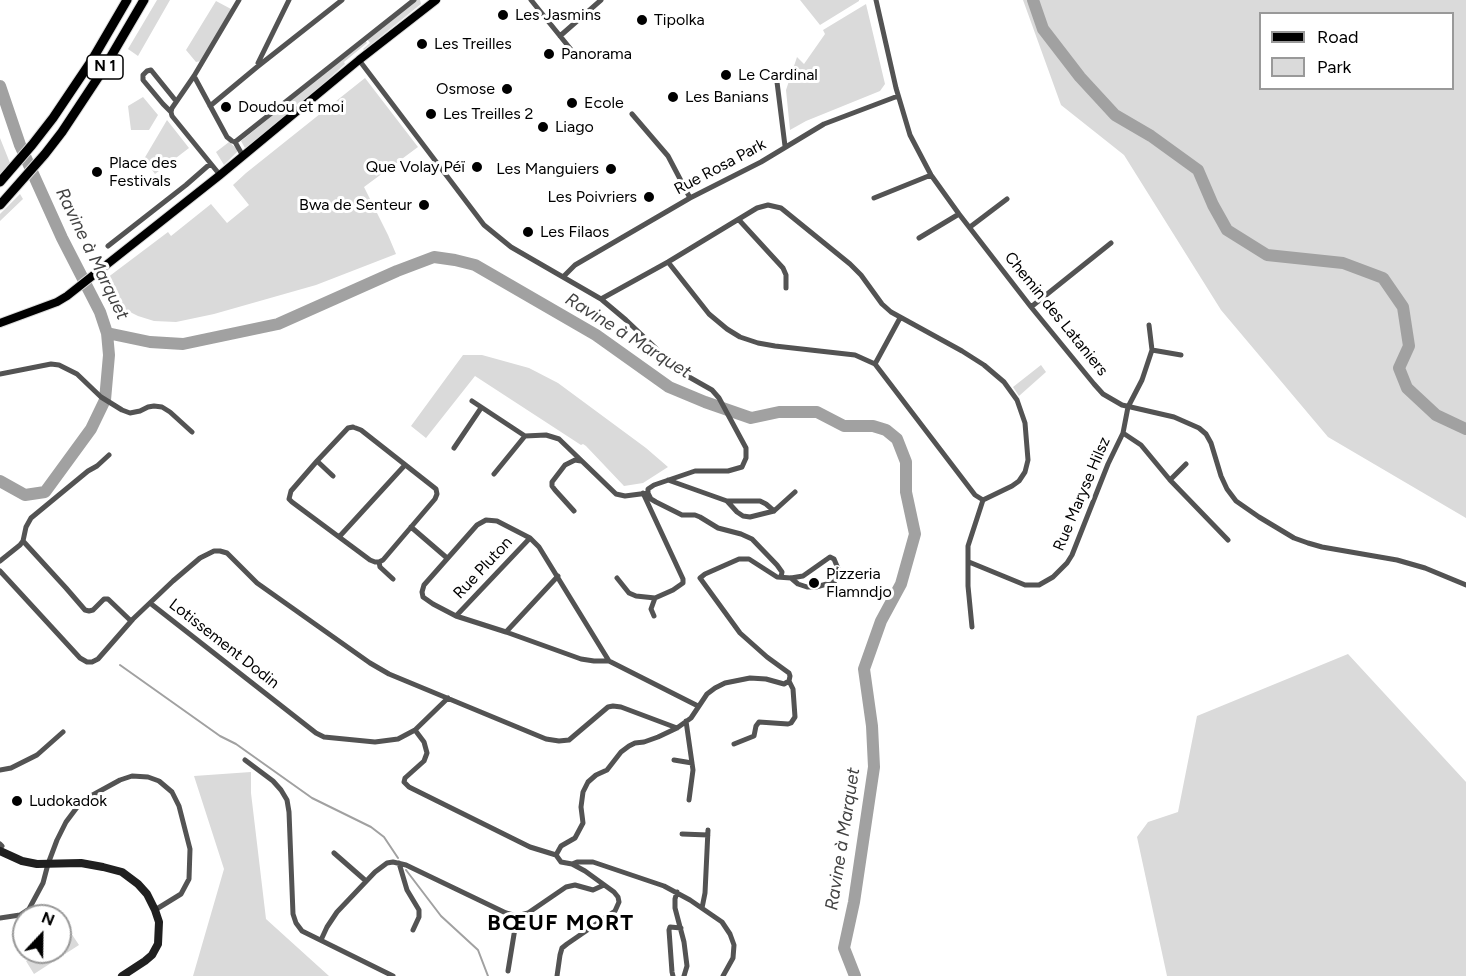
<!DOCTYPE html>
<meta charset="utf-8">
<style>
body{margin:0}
#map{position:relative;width:1466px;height:976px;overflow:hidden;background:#fff;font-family:Figtree,sans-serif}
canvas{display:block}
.legend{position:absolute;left:1259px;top:12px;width:195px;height:78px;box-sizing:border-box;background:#fff;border:2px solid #999;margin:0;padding:8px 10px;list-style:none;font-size:18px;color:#000}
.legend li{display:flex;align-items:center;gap:12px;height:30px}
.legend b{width:30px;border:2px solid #999}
.north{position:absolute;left:12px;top:904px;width:60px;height:60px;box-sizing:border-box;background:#fff;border:2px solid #999;border-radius:50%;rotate:22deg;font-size:16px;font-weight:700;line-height:24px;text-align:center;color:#000}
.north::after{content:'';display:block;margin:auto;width:21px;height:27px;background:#000;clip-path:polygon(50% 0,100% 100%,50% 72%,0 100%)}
</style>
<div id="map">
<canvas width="1466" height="976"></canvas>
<ul class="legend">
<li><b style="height:8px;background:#000"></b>Road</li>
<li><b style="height:16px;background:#dadada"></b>Park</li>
</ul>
<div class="north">N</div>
</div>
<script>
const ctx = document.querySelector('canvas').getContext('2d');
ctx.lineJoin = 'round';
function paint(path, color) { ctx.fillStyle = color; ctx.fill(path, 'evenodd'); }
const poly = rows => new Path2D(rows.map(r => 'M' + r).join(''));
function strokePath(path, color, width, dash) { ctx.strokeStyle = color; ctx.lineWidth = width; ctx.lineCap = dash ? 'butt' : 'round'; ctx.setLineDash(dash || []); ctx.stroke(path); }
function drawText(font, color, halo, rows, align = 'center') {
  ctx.font = font + ' Figtree,sans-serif'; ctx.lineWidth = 6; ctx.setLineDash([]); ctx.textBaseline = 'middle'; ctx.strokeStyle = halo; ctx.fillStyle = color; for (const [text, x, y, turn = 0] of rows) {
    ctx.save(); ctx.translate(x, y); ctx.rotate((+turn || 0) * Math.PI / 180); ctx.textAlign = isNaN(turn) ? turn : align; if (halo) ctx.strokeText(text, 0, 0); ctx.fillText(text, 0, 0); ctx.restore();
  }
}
paint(poly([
 [157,0,170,0,138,56,128,49],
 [416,0,420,0,421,4,364,50,363,49,370,43,367,39],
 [800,0,859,0,859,1,820,25],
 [1023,0,1466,0,1466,518,1328,437,1221,310,1124,155,1061,105],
 [1260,14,1452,14,1452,88,1260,88],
 [216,1,231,9,201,61,196,62,186,50],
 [866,4,885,84,880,91,806,121,790,130,786,90,797,57,804,64,825,34,823,30],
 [365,40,367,43,344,62,345,64,295,109,245,148,241,141],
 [365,78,418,147,364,187,388,235,396,254,316,285,214,314,176,322,154,321,138,316,124,309,103,281,168,232,171,236,211,204,227,223,249,205,233,185,246,173],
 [143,97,158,115,149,130,131,130,128,106],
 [167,120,189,148,155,174,144,159],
 [0,138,10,163,0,175],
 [229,142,237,149,237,152,224,165,216,152],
 [20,194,23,199,0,221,0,214],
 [463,355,482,355,529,368,558,383,646,448,668,467,643,483,624,486,586,446,583,444,581,445,475,376,426,438,411,426],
 [1041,365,1046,372,1019,396,1013,387],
 [1348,654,1466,782,1466,976,1167,976,1137,837,1148,822,1178,812,1197,716],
 [251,772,251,793,266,919,329,976,193,976,224,869,194,776],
 [71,933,79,945,34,974,26,961,40,952,60,952,60,940]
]), '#dadada');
strokePath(poly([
 [120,665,220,736,236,744,312,798,371,827,384,837,398,858],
 [406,870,441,916,478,950,488,976]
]), '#a1a1a1', 2);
strokePath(poly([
 [1033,0,1043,29,1080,77,1115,115,1151,136,1198,170,1213,205,1227,230,1267,255,1343,263,1383,278,1403,307,1409,346,1399,368,1407,388,1436,415,1466,429],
 [0,86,20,145,62,238,100,312,107,333,150,342,183,344,278,324,397,271,434,257,455,260,475,265,596,335,669,387,705,402,751,418,779,412,817,412,844,426,873,426,886,430,897,439,906,462,906,492,915,534,901,584,881,621,864,669,872,726,874,767,854,902,844,948,855,976],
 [0,481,25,495,45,492,91,429,105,400,109,355,107,333]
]), '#a1a1a1', 12);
const primary = poly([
 [0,323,57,302,67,296,220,175,359,60,436,0]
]);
const trunk = poly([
 [0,182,32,145,53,118,92,60,127,0],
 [0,205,45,154,62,132,103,70,144,0]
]);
strokePath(primary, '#dbdbdb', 10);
strokePath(trunk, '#dbdbdb', 11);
strokePath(poly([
 [531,0,577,57],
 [876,0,896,88,910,135,931,175,959,214,1031,307,1094,384,1103,394,1122,405,1174,417,1199,428,1206,434,1211,443,1221,476,1227,489,1236,501,1259,517,1294,538,1308,543,1322,547,1397,560,1425,568,1466,585],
 [560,36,601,0],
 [359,60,484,225,511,247,601,299,626,320,682,373,712,390,719,398,746,448,746,458,742,467,728,471,695,471,654,485,648,489,648,493],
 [258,63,289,0],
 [194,76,227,137,232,141,235,142,243,156],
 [777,82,785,146],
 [210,106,257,67,342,0],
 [171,112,163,104,143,80,143,75,147,71,151,70,176,101],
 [632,114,668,156,690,198],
 [235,142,414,0],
 [220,175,172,116,171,112,172,108,194,76,239,0],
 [874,198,931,175],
 [739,220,783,268,786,275,786,288],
 [970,227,1007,199],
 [919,238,959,214],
 [108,246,186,185,210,164],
 [563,277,575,265,690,198,761,162,824,124,898,96],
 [601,299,668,262,757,208,768,205,781,208,850,264,861,275,882,304,891,312,962,351,984,365,1004,382,1017,400,1025,423,1028,460,1025,472,1019,481,1012,486,983,500,975,495,875,364,855,355,775,346,758,343,740,337,727,329,709,314,668,262],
 [1031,307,1111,243],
 [1149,325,1152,350,1142,380,1128,407,1123,433,1141,445,1170,480,1228,540],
 [1152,350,1181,355],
 [875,364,900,318],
 [0,374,51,364,59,365,77,374,101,397,122,410,130,413,140,411,148,407,154,406,162,407,170,412,192,432],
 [472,401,525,436,546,435,559,439,616,494,625,496,648,493],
 [353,427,361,430,436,489,437,494,435,499,383,560,379,562,375,562,370,560,292,502,289,499,291,491,317,461,348,428,353,427],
 [454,448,481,408],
 [317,461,333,476],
 [494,474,525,436],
 [668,480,727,501,737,512,743,516,750,517,774,511,795,492],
 [1170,480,1186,464],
 [648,493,651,499,656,502,682,515,695,515,700,517,718,528,741,534,752,539,777,565,782,572,781,577],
 [727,501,760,501,766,504,774,511],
 [574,511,555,490,552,486,552,482,565,465,575,460,581,461],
 [411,527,447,558],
 [339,537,405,465],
 [23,541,66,588,85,610,89,611,93,610,104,599,108,599,131,621],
 [0,561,20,545,23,541,26,527,31,518,88,471,97,466,109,455],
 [379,562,380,567,393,579],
 [969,562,1025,585,1039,585,1053,577,1067,563,1072,555,1108,464,1123,433],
 [0,571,80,658,87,662,92,662,98,659,133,619,173,581,200,558,214,551,220,551,227,553,257,583,370,663,389,674,546,739,559,741,569,740,608,707,613,706,621,707,677,728],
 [617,578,629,593,636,596,655,598,673,590,683,583,683,579,643,493],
 [150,603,316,733,324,737,375,742,398,739,415,730,448,698],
 [456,616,530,538],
 [654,616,651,609,655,598],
 [972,627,968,586,968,546,983,500],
 [506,632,558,576],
 [609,661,539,547,530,538,497,521,486,520,477,525,424,585,422,592,423,597,433,604,456,616,506,632,581,659,594,661,609,661,698,706],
 [686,721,693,770,689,800],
 [415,730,424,742,427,753,424,761,405,778,404,782,409,787,530,847,556,855],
 [734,744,754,736,756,726,759,722,788,724,791,723,795,717,793,689,789,681,790,676,789,673,767,657,740,633,700,578,705,574,739,559,749,559,777,577,791,578,803,576,830,557,834,559,839,571,839,575,834,582,816,587,807,587,798,584,791,578],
 [245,760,273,781,281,790,287,800,289,812,293,914,296,923,302,931,393,976],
 [674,760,692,763],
 [0,770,11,768,37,755,63,732],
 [682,834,708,835],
 [0,844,2,846],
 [334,853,366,881],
 [556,855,561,846,575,838,583,823,581,807,583,792,588,782,596,775,607,770,621,752,629,746,635,743,644,742,658,737,677,728,691,718,707,694,715,688,725,683,750,678,766,679,784,684,789,681],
 [556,855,561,862,572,864,577,862,593,862,664,886,690,900,722,922,730,934,734,945,733,958,723,976],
 [399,863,407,890,419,910,419,917,413,930],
 [677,892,675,899,675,908,684,942,687,966,684,976],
 [702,908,705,893,708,830],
 [0,918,20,915,29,909,43,883,48,864,57,840,66,822,78,806,89,797,120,780,132,776,148,777,159,781,172,792,179,806,190,849,189,879,181,894,155,910],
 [321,940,327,927,337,912,375,872,387,863,393,862,406,865,506,913,517,916,528,913,566,887,575,885,593,890,604,885],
 [508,971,517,916],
 [557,976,560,955,562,948,567,944,615,911,619,902,618,897,614,892,585,871,572,864],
 [673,976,672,972,669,930,670,927,681,928]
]), '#535353', 5);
strokePath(poly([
 [0,851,22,861,37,864,81,863,103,867,122,872,138,884,147,894,155,910,159,922,158,944,152,955,145,961,122,976]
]), '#202020', 8);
strokePath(primary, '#000', 8);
strokePath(trunk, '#000', 9);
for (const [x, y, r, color] of [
 [503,15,6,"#000"],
 [642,20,6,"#000"],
 [422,44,6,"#000"],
 [549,54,6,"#000"],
 [726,75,6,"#000"],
 [507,89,6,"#000"],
 [673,97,6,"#000"],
 [572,103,6,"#000"],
 [226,107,6,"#000"],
 [431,114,6,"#000"],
 [543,127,6,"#000"],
 [477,167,6,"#000"],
 [611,169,6,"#000"],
 [97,172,6,"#000"],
 [649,197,6,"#000"],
 [424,205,6,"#000"],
 [528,232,6,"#000"],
 [814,583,6,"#000"],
 [17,801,6,"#000"]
]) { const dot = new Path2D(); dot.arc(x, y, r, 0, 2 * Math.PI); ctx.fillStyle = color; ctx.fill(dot); strokePath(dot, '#fff', 2); }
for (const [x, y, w] of [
 [105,67,36]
]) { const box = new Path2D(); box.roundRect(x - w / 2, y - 12, w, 24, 4.5); ctx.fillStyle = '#fff'; ctx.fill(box); strokePath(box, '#000', 1.5); }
drawText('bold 15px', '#000', null, [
 ["N 1",105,67]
]);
drawText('16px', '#000', '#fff', [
 ["Les Jasmins",515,15],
 ["Tipolka",654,20],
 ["Les Treilles",434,44],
 ["Panorama",561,54],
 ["Le Cardinal",738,75],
 ["Osmose",495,89,"right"],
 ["Les Banians",685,97],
 ["Ecole",584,103],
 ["Doudou et moi",238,107],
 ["Les Treilles 2",443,114],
 ["Liago",555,127],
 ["Place des",109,163],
 ["Festivals",109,181],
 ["Que Volay Péï",465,167,"right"],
 ["Les Manguiers",599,169,"right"],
 ["Les Poivriers",637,197,"right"],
 ["Bwa de Senteur",412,205,"right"],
 ["Les Filaos",540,232],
 ["Pizzeria",826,574],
 ["Flamndjo",826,592],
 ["Ludokadok",29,801]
], 'left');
drawText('16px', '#000', '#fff', [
 ["Rue Rosa Park",720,167,-28],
 ["Chemin des Lataniers",1056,314,51],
 ["Rue Maryse Hilsz",1082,494,-67],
 ["Rue Pluton",483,568,-47],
 ["Lotissement Dodin",224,644,38]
]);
drawText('italic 18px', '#424242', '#fff', [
 ["Ravine à Marquet",92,254,64],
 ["Ravine à Marquet",628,336,32],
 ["Ravine à Marquet",843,839,-81]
]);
ctx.letterSpacing = '1.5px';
drawText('bold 22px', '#000', '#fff', [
 ["BŒUF MORT",561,924]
]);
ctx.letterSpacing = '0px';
</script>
